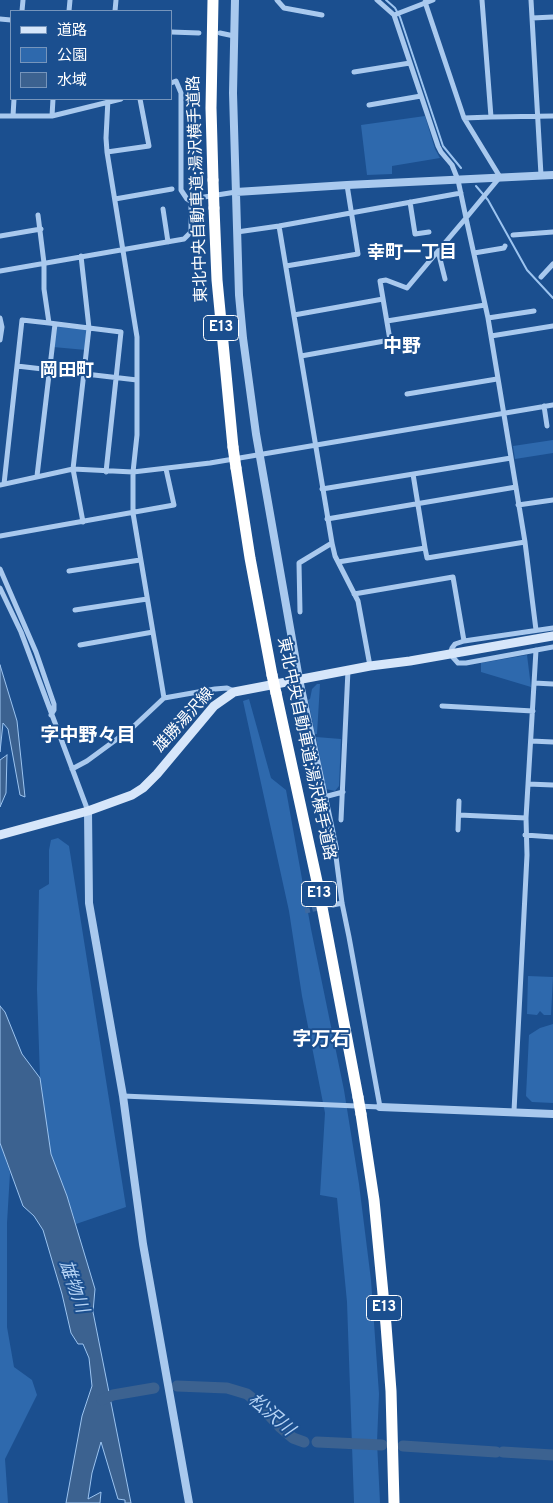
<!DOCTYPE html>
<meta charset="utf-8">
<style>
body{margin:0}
#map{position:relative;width:553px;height:1503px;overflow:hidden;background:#1b4f8f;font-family:Overpass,"Noto Sans JP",sans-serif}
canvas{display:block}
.legend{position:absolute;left:10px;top:10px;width:162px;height:90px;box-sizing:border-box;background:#1b4f8f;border:1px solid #7695bc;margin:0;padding:6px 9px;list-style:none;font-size:15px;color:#fff}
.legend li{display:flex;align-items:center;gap:10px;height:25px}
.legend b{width:25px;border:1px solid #7695bc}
</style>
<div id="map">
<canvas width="553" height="1503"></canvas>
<ul class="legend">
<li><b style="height:6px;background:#d6e6fa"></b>道路</li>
<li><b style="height:14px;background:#2e69ad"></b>公園</li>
<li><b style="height:14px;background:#3c6290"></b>水域</li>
</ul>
</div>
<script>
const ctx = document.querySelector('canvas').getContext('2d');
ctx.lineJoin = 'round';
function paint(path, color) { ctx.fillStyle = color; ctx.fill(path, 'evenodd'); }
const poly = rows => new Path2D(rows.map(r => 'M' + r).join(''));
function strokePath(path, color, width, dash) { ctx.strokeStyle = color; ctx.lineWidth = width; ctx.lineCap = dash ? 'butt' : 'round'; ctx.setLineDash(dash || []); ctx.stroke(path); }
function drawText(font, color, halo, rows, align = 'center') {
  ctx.font = font + ' Overpass,"Noto Sans JP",sans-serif'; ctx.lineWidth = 4; ctx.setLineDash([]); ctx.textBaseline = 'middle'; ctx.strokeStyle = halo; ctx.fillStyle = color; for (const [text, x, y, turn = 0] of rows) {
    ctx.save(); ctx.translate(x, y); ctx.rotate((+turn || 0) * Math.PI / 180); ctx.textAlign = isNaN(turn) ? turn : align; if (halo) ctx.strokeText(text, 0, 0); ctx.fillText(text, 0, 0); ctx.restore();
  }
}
paint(poly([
 [425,116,435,149,440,158,392,166,392,174,367,175,361,125],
 [55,324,89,328,86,350,53,347],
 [553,440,553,453,515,459,513,446],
 [527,655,531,687,481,672,481,663],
 [317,684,320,684,317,734,315,734,308,700,310,699,312,689],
 [249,699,271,778,286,790,311,929,344,1090,359,1184,371,1280,379,1394,377,1442,380,1503,354,1503,347,1302,337,1198,320,1195,325,1113,302,996,289,911,243,701],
 [316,737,341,739,339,786,335,791,326,789],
 [58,838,69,846,126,1207,76,1224,67,1196,51,1154,40,1078,37,989,39,890,49,884,49,850,51,840],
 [528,976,553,977,551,1015,544,1015,540,1011,537,1015,527,1014],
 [553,1024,553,1103,532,1102,526,1096,529,1035,540,1028],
 [0,1142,10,1173,7,1223,7,1327,14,1367,32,1380,37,1395,5,1459,8,1503,0,1503]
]), '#2e69ad');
const water = poly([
 [0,665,17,721,25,797,20,795,8,729,3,723,0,752,0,665],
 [7,755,6,793,0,807,0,760,7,755],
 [0,1006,5,1012,22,1054,40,1078,51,1154,67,1196,95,1289,93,1312,131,1503,125,1503,125,1500,118,1499,101,1442,92,1473,88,1499,101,1492,100,1503,66,1503,82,1416,92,1386,89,1358,83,1344,78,1344,71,1333,62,1294,43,1230,34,1216,23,1206,0,1143,0,1006]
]);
paint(water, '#3c6290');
strokePath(water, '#9cc4f0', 1);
strokePath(poly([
 [386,0,395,8,400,17,443,146,461,168],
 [476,186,488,200,527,270,553,298]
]), '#9cc4f0', 2);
strokePath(poly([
 [177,1386,227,1388,247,1394,257,1402,280,1427,293,1438,304,1442],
 [102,1400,113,1395,154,1388],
 [317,1442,382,1445],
 [403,1446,496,1452],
 [503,1452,553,1455]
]), '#3c6290', 11);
strokePath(poly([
 [305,911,333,905]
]), '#3d69a0', 5, [5, 2.5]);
strokePath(poly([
 [277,0,284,8,322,15],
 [377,0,394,15,438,146,441,152,452,165,458,180,466,218,438,251,445,279],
 [531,0,541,175],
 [425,2,464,118,491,117,482,0],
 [22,11,23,0],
 [69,11,70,0],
 [115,11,116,0],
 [394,15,433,0],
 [532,18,553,17],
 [0,19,11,20],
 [171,32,199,33],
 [220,33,234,36],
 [354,72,410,63],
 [171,83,176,81,181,93,181,190,187,199,193,203],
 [108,99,106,138,107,152,137,337,137,435,133,472,133,513,164,698],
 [369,105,421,96],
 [0,116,52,116,121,99],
 [13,116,14,99],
 [52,116,53,99],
 [491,117,553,116],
 [464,118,500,177,466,218,488,318,525,542,536,630],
 [107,152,149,146,140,99],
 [115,199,172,189],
 [410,202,415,234,429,232],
 [163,209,168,242],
 [279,226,332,543,335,556,358,601,370,666],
 [237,232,279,226,461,193],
 [513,235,553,232],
 [0,236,41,229],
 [474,253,504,248,505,246],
 [81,256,89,328,73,469,83,522],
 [286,266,358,254,347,185],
 [0,271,184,239,191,232,191,207,193,203,198,198,236,192],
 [541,277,553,264],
 [294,315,383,299],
 [0,318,2,327,0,340],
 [488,318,534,311],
 [387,321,485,305],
 [49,323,121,332,106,472],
 [491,336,553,326],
 [301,356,390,340,380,281,386,280,407,288,438,251],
 [17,366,137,380],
 [407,394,497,379],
 [544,406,547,426],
 [37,476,55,324],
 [4,484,22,320,49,323,44,289,44,263,38,215],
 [0,485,73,469,133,472,210,463,553,405],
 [322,489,511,458],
 [518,505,553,500],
 [327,519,516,487],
 [0,536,174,505,166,469],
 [425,548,427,558,525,542],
 [338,562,425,548,413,474],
 [0,569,36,652,54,704,54,710,51,715],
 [69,571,140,560],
 [0,588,21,632,88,811],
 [354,594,453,577,464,641],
 [75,610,147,599],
 [300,612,299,563,332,543],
 [553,628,464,641,455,644,452,648,450,654,458,663,466,663,553,647],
 [80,645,153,632],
 [534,683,553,684],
 [442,706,533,711],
 [531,741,553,742],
 [72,769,87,761,132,728,164,698,215,689,227,688,234,691],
 [528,784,553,785],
 [324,797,343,792],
 [459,815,526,818],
 [341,820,348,670],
 [458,830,459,801],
 [525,835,553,837],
 [333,905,342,903],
 [123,1096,380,1107,349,937,342,903,335,849],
 [514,1111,527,855,526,818,536,650]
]), '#a9c9ee', 5);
strokePath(poly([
 [235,0,233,93,239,295,243,338,256,434,299,679,335,849],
 [236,192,347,185,553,175],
 [88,811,89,903,123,1096,143,1244,189,1503],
 [380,1107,553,1114]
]), '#a9c9ee', 8);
strokePath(poly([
 [0,835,88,811,132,795,143,788,157,774,214,706,234,692,370,666,410,661,553,636]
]), '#d6e6fa', 9);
strokePath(poly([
 [213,180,211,108,213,0],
 [214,208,217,280,233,447],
 [236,468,250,558,272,675],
 [276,693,318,886,358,1097],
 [361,1114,374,1200,386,1325,391,1391,394,1503]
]), '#fff', 11);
strokePath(poly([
 [213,180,214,208],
 [233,447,236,468],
 [272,675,276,693],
 [358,1097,361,1114]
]), '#fff', 11);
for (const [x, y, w] of [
 [221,328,35],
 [319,894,35],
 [384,1308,35]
]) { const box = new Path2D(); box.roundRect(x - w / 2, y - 12.5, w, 25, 4); ctx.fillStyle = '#1b4f8f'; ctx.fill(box); strokePath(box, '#fff', 1); }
drawText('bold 15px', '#fff', null, [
 ["E13",221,328],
 ["E13",319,894],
 ["E13",384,1308]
]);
drawText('16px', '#fff', '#1b4f8f', [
 ["東北中央自動車道;湯沢横手道路",199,189,-92],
 ["雄勝湯沢線",185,721,-48],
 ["東北中央自動車道;湯沢横手道路",305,749,78]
]);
drawText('bold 18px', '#fff', '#1b4f8f', [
 ["幸町一丁目",412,254],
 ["岡田町",67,372]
]);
drawText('italic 18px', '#b5d3f5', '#1b4f8f', [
 ["雄物川",72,1287,70],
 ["松沢川",270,1416,41]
]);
drawText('bold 19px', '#fff', '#1b4f8f', [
 ["中野",402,348],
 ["字中野々目",88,737],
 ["字万石",321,1041]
]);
</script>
